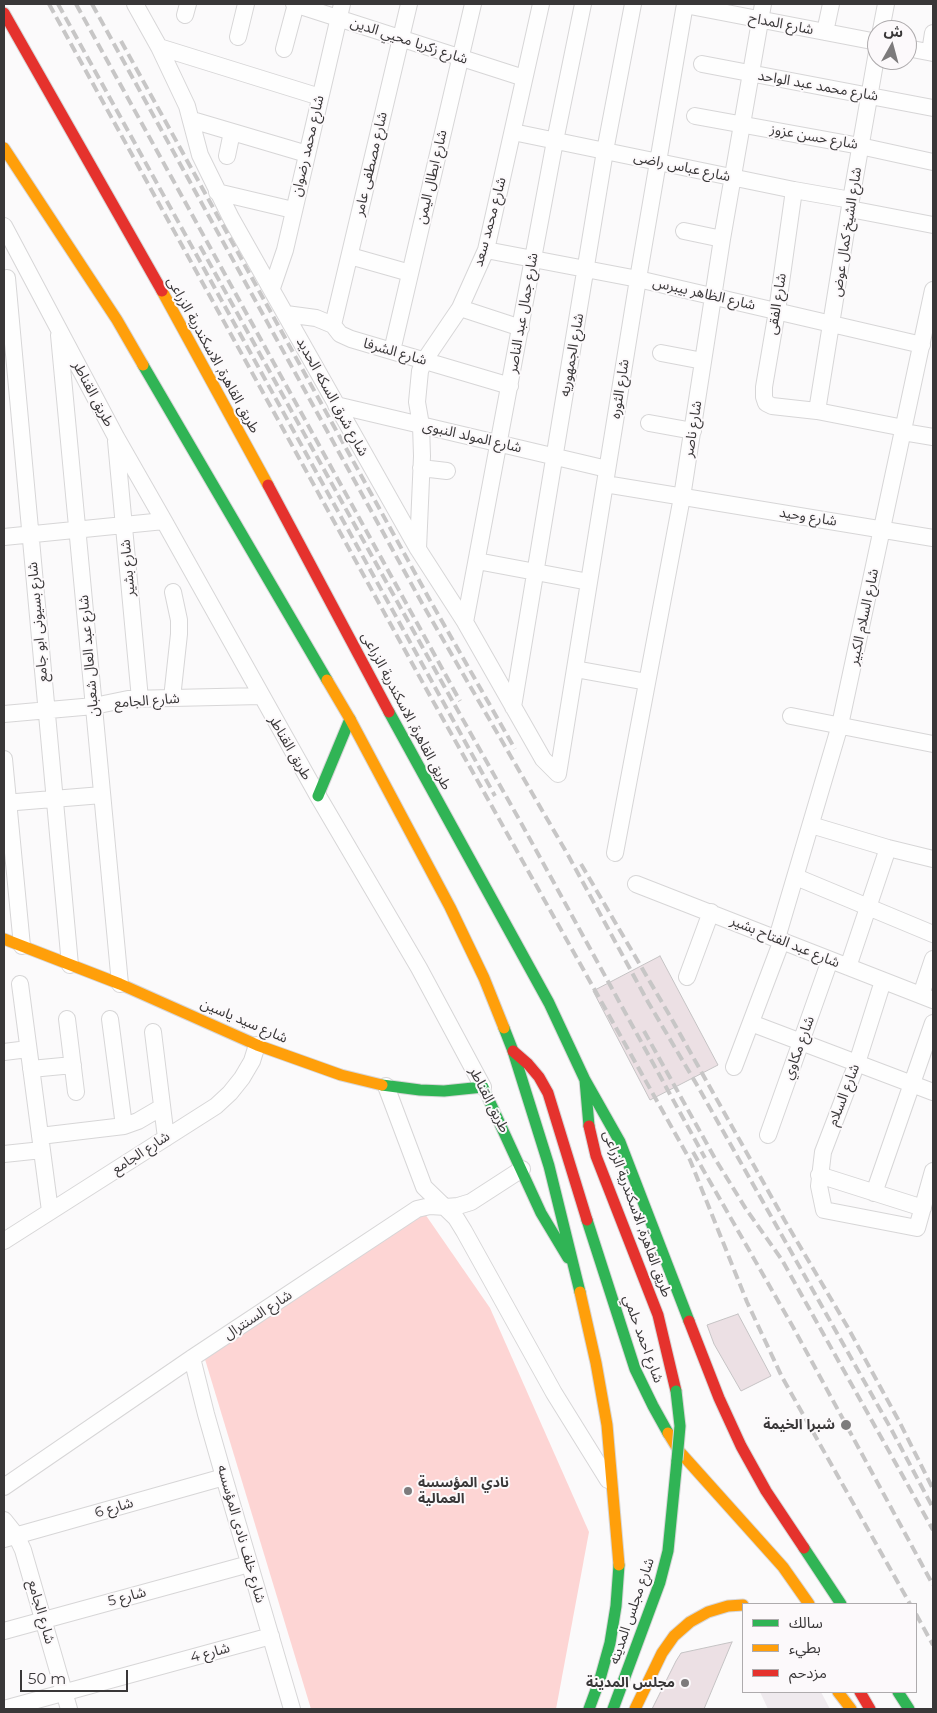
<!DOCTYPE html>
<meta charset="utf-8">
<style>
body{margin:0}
#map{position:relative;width:937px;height:1713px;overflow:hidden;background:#fbfafb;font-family:Montserrat,"Noto Sans Arabic",sans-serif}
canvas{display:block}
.frame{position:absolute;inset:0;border:5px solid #393738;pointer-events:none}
.legend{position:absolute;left:742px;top:1603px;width:175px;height:90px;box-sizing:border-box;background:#fcf9fb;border:1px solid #aeabad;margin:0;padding:6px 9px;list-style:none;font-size:15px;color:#393738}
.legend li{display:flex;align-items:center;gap:10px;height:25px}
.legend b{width:25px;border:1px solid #aeabad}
.north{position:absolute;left:867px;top:20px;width:50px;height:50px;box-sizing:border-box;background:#fcf9fb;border:1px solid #aeabad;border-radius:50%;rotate:7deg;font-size:14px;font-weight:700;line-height:20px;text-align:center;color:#393738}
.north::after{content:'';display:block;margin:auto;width:18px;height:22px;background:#7d7b7c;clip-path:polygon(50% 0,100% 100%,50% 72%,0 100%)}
.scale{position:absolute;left:20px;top:1670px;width:108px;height:22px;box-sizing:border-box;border:2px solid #393738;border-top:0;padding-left:6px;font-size:15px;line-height:18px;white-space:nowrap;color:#393738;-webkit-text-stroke:4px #fcf9fb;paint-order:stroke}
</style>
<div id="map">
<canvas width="937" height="1713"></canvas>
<div class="frame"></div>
<ul class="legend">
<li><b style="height:6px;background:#30b455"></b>سالك</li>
<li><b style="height:6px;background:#ff9f0a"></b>بطيء</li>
<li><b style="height:6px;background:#e5322d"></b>مزدحم</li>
</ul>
<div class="north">ش</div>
<div class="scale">50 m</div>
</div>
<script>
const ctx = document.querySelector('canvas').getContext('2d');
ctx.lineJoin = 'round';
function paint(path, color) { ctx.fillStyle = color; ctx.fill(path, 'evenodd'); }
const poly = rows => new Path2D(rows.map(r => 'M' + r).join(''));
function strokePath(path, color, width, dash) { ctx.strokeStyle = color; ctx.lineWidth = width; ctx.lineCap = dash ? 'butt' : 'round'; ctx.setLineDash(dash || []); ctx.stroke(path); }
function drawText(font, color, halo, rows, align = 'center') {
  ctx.font = font + ' Montserrat,"Noto Sans Arabic",sans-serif'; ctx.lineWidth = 4; ctx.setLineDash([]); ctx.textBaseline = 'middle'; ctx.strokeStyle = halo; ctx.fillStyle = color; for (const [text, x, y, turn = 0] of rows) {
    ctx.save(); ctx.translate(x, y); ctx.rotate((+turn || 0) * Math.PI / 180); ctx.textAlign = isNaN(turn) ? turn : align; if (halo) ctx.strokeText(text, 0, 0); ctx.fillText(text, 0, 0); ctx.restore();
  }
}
paint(poly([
 [760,1692,821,1692,830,1709,768,1709]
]), '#efeaee');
paint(poly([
 [425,1214,490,1308,589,1532,556,1709,311,1709,204,1356]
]), '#fdd5d4');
const building = poly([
 [660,956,718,1065,650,1100,593,991,660,956],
 [738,1314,771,1376,741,1391,714,1344,707,1325,738,1314],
 [732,1642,704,1709,652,1709,676,1661,681,1653,732,1642]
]);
paint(building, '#ece0e4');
strokePath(building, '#c5c3c4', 1);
const street = poly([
 [135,4,159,47,187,106,200,155,231,218,418,549,465,622,543,759,558,774,638,279,685,4],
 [294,4,524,78],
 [685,5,877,42],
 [185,15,188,4],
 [881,30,886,4],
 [825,32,831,4],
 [238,37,246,4],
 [159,47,320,97],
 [907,48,933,53],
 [284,49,296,4],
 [930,52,933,33],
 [702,64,933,108],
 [695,116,860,146,933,162],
 [192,120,307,154],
 [513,132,794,190,851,200],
 [227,156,232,132],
 [794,190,777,311,764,387,764,397,766,403,772,406,817,411,904,428],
 [217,192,293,210],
 [850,209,933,225],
 [4,226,116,437,164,521,318,796,419,968,483,1087],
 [684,231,722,239],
 [486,250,638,279,922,345],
 [350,256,410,273],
 [7,278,70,965],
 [272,288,285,250,342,4],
 [460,308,521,328],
 [286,314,316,318,333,325,340,334,351,339,510,386],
 [333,325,409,4],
 [59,335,120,984],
 [392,351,473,4],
 [661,353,703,361],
 [336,405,607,469],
 [817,411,851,200,877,52],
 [649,423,693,431],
 [903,432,933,437],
 [116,441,140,699],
 [421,468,447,471],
 [605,484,933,538],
 [4,537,164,521],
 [418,549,422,456,421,425,417,402,420,371,424,361,460,308,486,250,541,4],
 [477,561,589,582],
 [465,622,555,141,583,4],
 [575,669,647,682],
 [172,698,179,634,179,620,173,592],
 [513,707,605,151,633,4],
 [4,714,94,706,128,699,261,696],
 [791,716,933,744],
 [4,759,22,946],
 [4,803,102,795],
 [811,825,888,848,933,859],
 [615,853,682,497,722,239,763,4],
 [796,877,933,934],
 [636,884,933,1000],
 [777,938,840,725,933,290],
 [848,967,888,848],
 [687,977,711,912],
 [883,981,857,1063,823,1152,819,1186,824,1210,917,1228,933,1171],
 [20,984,50,1211],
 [921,995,933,959],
 [67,1019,76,1092],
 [110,1019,124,1126],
 [751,1023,933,1092],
 [153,1032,166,1138],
 [4,1052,28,1049],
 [734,1067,782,940],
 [31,1069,73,1065],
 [386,1086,424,1187,456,1218,464,1231,554,1393,608,1480],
 [768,1135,830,960],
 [40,1136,124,1126,138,1121,162,1107],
 [4,1154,42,1150],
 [819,1175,923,1208],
 [874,1193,933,1023],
 [4,1241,216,1106,230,1093,242,1078,252,1061,257,1045],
 [192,1358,206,1414,224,1477,292,1709],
 [4,1487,192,1358,417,1209,430,1206,446,1207,458,1206,471,1202,522,1169],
 [4,1520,16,1535,23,1550,69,1709],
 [4,1539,224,1477],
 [4,1631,249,1564],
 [4,1709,271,1636]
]);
const fast = poly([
 [143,365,327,680],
 [389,712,549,1003,585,1080,589,1126],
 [318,796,350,719],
 [504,1028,513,1051,549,1166,580,1292],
 [585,1080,620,1142,689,1321],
 [382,1085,420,1090,444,1091,483,1087,541,1213,568,1258],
 [587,1220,635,1369,653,1406,668,1433],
 [804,1548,841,1604],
 [898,1692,909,1709],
 [589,1709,600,1679,610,1643,616,1606,619,1565],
 [613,1709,660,1582,668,1551,677,1460]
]);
const slow = poly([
 [4,148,117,320,143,365],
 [162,291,268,485],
 [327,680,350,719,450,907,484,978,504,1028],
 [4,939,120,984,257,1045,341,1075,382,1085],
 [580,1292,596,1363,607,1425,619,1565],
 [668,1433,679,1451,783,1567,809,1604],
 [838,1692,851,1709],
 [635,1709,662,1653,674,1636,690,1622,708,1612,728,1606,743,1605]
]);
const jam = poly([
 [4,13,162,291],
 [268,485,389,712],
 [513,1051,528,1064,539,1077,548,1093,587,1220],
 [589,1126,596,1156,658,1315,676,1391],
 [689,1321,719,1398,741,1446,766,1491,804,1548],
 [860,1692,870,1709]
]);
strokePath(street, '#d7d6d7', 18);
strokePath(fast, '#d7d6d7', 13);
strokePath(slow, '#d7d6d7', 13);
strokePath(jam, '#d7d6d7', 13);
strokePath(street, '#fefefe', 16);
strokePath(fast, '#30b455', 11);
strokePath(slow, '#ff9f0a', 11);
strokePath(jam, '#e5322d', 11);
strokePath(poly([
 [49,4,429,694,690,1160,747,1302,782,1377,910,1604],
 [58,4,495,796],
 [76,4,460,701],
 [92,4,423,605,568,855,648,1002,697,1085,890,1427,933,1508],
 [121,41,431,602,515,749],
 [200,246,444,686,520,821,705,1158],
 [581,864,670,1016,785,1221,847,1326,900,1423,933,1489],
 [644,1031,717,1162,746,1209,782,1260,933,1530],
 [693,1152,793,1327,933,1585],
 [916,1614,933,1645]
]), '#c7c6c6', 4, [10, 5]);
const fastBridge = poly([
 [676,1391,680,1426,677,1460]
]);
strokePath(fastBridge, '#d7d6d7', 13, []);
strokePath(fastBridge, '#30b455', 11);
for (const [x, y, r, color] of [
 [846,1425,6,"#7d7b7c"],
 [408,1491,5,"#7d7b7c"],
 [685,1683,5,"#7d7b7c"]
]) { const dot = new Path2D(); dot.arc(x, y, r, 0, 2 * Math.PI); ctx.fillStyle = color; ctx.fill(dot); strokePath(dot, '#fcf9fb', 2); }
drawText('14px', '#393738', '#fcf9fb', [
 ["شارع المداح",781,24,11],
 ["شارع زكريا محيي الدين",409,41,18],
 ["شارع محمد عبد الواحد",818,86,10],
 ["شارع حسن عزوز",814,137,10],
 ["شارع محمد رضوان",308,146,-77],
 ["شارع مصطفى عامر",371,164,-77],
 ["شارع عباس راضى",682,167,12],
 ["شارع ابطال اليمن",432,177,-77],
 ["شارع محمد سعد",490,222,-75],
 ["شارع الشيخ كمال عوض",847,232,-81],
 ["شارع الظاهر بيبرس",704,294,13],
 ["شارع الفقى",777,304,-81],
 ["شارع جمال عبد الناصر",523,313,-80],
 ["شارع الشرفا",395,352,16],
 ["طريق القاهرة, الاسكندرية الزراعى",213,355,61],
 ["شارع الجمهوريه",572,355,-80],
 ["شارع الثوره",620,389,-81],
 ["طريق القناطر",93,394,62],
 ["شارع شرق السكه الحديد",332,397,61],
 ["شارع ناصر",693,429,-81],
 ["شارع المولد النبوى",472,437,13],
 ["شارع وحيد",808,517,9],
 ["شارع بشير",128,568,-95],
 ["شارع السلام الكبير",864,617,-78],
 ["شارع بسيونى ابو جامع",38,622,-95],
 ["شارع عبد العال شعبان",89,656,-95],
 ["شارع الجامع",147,701,-4],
 ["طريق القاهرة, الاسكندرية الزراعى",406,711,62],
 ["طريق القناطر",290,748,60],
 ["شارع عبد الفتاح بشير",785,942,22],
 ["شارع سيد ياسين",244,1021,23],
 ["شارع مكاوي",799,1048,-70],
 ["شارع السلام",844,1095,-69],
 ["طريق القناطر",489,1100,63],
 ["شارع الجامع",141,1153,-33],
 ["طريق القاهرة, الاسكندرية الزراعى",637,1214,70],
 ["شارع السنترال",258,1315,-33],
 ["شارع احمد حلمي",643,1339,70],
 ["شارع 6",114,1508,-16],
 ["شارع خلف نادى المؤسسه",241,1534,74],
 ["شارع 5",127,1597,-15],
 ["شارع مجلس المدينه",632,1611,-71],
 ["شارع الجامع",41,1612,74],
 ["شارع 4",210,1653,-15]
]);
drawText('bold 14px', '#393738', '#fcf9fb', [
 ["شبرا الخيمة",835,1425],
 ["نادي المؤسسة",418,1483,"left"],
 ["العمالية",418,1499,"left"],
 ["مجلس المدينة",675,1683]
], 'right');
</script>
